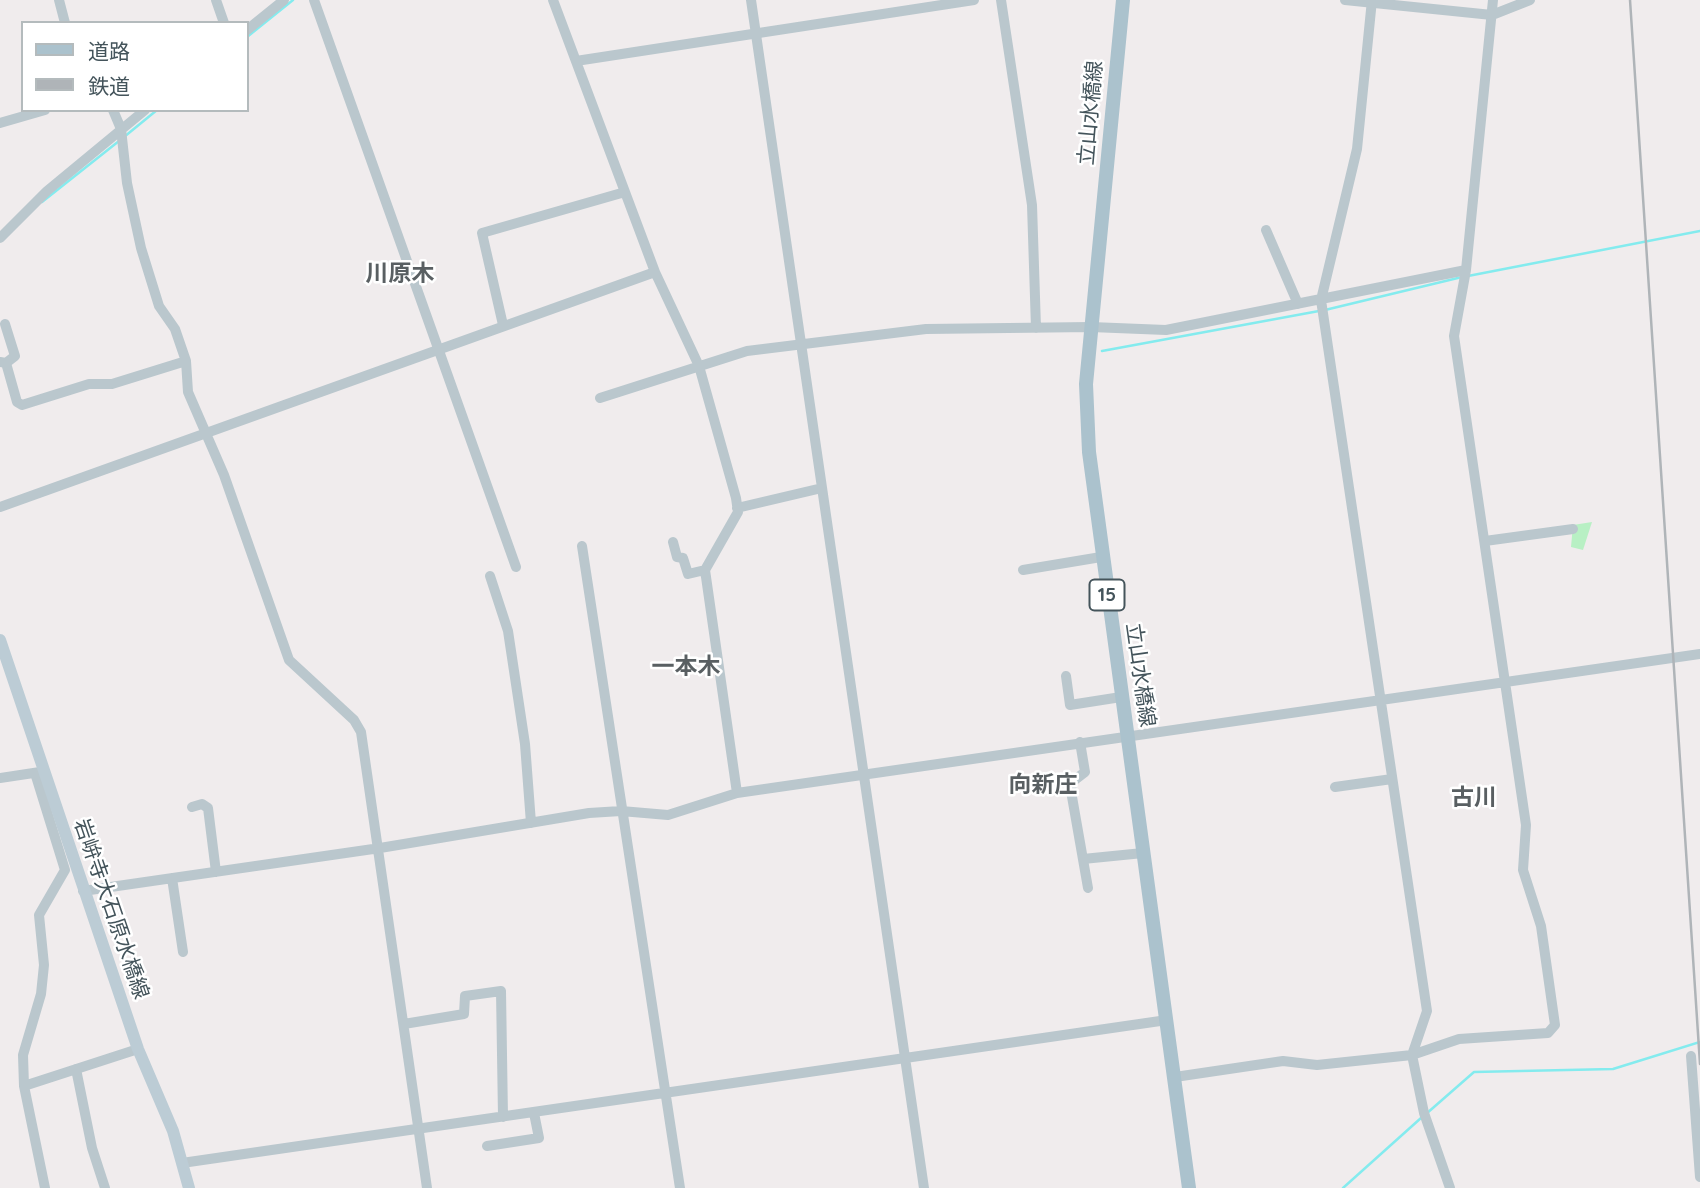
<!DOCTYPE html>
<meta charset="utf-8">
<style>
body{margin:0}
#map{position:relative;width:1700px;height:1188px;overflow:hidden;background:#f0eced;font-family:Quicksand,"Noto Sans JP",sans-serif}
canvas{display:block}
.legend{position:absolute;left:21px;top:21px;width:228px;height:91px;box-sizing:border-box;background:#fff;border:2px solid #b4bbbd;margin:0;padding:9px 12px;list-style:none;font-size:21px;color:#44545b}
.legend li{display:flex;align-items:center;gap:14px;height:35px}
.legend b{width:35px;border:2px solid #b4bbbd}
</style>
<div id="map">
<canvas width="1700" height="1188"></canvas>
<ul class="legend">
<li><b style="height:9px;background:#abc2cd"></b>道路</li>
<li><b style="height:9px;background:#afb4b8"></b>鉄道</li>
</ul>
</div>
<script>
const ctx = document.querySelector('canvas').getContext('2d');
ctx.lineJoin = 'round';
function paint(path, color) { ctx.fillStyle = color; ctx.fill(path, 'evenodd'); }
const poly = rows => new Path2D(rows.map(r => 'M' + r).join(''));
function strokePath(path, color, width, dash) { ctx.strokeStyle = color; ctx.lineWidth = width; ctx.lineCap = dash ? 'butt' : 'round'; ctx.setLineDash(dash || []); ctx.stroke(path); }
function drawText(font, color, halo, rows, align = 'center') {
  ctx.font = font + ' Quicksand,"Noto Sans JP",sans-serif'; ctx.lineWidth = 5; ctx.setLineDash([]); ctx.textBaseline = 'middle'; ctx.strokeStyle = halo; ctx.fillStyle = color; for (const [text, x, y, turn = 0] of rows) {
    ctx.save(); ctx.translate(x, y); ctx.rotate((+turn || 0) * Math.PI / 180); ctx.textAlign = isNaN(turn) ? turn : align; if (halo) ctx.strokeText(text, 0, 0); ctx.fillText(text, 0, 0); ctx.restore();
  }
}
paint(poly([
 [1592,522,1583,550,1571,547,1573,525]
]), '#b8f0c4');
strokePath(poly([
 [247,37,293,0],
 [124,137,157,110],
 [42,202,119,141],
 [1468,276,1700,231],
 [1325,310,1462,277],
 [1102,351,1319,311],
 [1426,1114,1474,1072,1613,1069,1700,1042],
 [1343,1188,1421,1118]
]), '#84ebee', 2.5);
strokePath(poly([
 [59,0,65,23],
 [216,0,224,23],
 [314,0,516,567],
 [553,0,655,272,699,366,736,498,738,512,705,570,737,793],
 [751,0,924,1188],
 [1001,0,1032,205,1036,328],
 [1345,0,1492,15,1530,0],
 [1372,0,1357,149,1321,300,1427,1011,1412,1055,1424,1113,1450,1188],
 [247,30,284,0],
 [576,61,974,0],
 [113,110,121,129,127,183,141,248,159,306,175,329,186,361,188,392,224,475,289,660,354,720,361,732,427,1188],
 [0,123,45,110],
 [1266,230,1298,304],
 [0,238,47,191,145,110],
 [5,324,15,356,6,363],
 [503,325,482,233,625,192],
 [0,362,6,363,17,402,22,405,89,384,112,384,186,361],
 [600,398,747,351,926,329,1091,327,1166,330,1466,270],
 [0,507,655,272],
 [737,508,822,488],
 [1485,541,1573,529],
 [673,542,677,557,683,558,688,574,705,570],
 [582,546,680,1188],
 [1023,570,1101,557],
 [490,576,508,631,525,744,531,823],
 [1066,676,1070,705,1121,697],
 [1080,742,1085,772,1072,782,1071,791,1088,888],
 [35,773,65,870,39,915,44,965,41,994,23,1055,24,1086,138,1049],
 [0,778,40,772],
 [1335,787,1392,779],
 [192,807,202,804,208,808,216,872],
 [1083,859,1143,853],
 [172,878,183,952],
 [83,891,380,848,589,813,621,811,668,815,737,793,1700,654],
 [404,1024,464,1014,465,996,501,991,503,1117],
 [1691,1056,1700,1177],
 [76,1069,92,1148,105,1188],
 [1175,1077,1283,1061,1317,1065,1412,1055,1459,1039,1548,1033,1555,1025,1541,926,1523,870,1526,825,1454,336,1466,270,1493,0],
 [24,1086,45,1188],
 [487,1146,539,1138,534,1113],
 [182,1163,1167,1020]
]), '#bac7cd', 10);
strokePath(poly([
 [0,640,138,1049,173,1131,189,1188]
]), '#bcccd5', 12);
strokePath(poly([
 [1123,0,1086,384,1089,452,1189,1188]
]), '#abc2cd', 14);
strokePath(poly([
 [1630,0,1700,1064]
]), '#afb4b8', 2.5);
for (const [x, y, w] of [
 [1107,595,35]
]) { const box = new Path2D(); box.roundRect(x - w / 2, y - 15.5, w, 31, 5); ctx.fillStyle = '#fff'; ctx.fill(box); strokePath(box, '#44545b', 2); }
drawText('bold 19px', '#44545b', null, [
 ["15",1107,595]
]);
drawText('21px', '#44545b', '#fff', [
 ["立山水橋線",1091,113,-85],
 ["立山水橋線",1140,675,82],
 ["岩峅寺大石原水橋線",111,909,71]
]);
drawText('bold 23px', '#595f62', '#fff', [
 ["川原木",400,274],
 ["一本木",686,667],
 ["向新庄",1043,785],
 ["古川",1474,798]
]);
</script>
